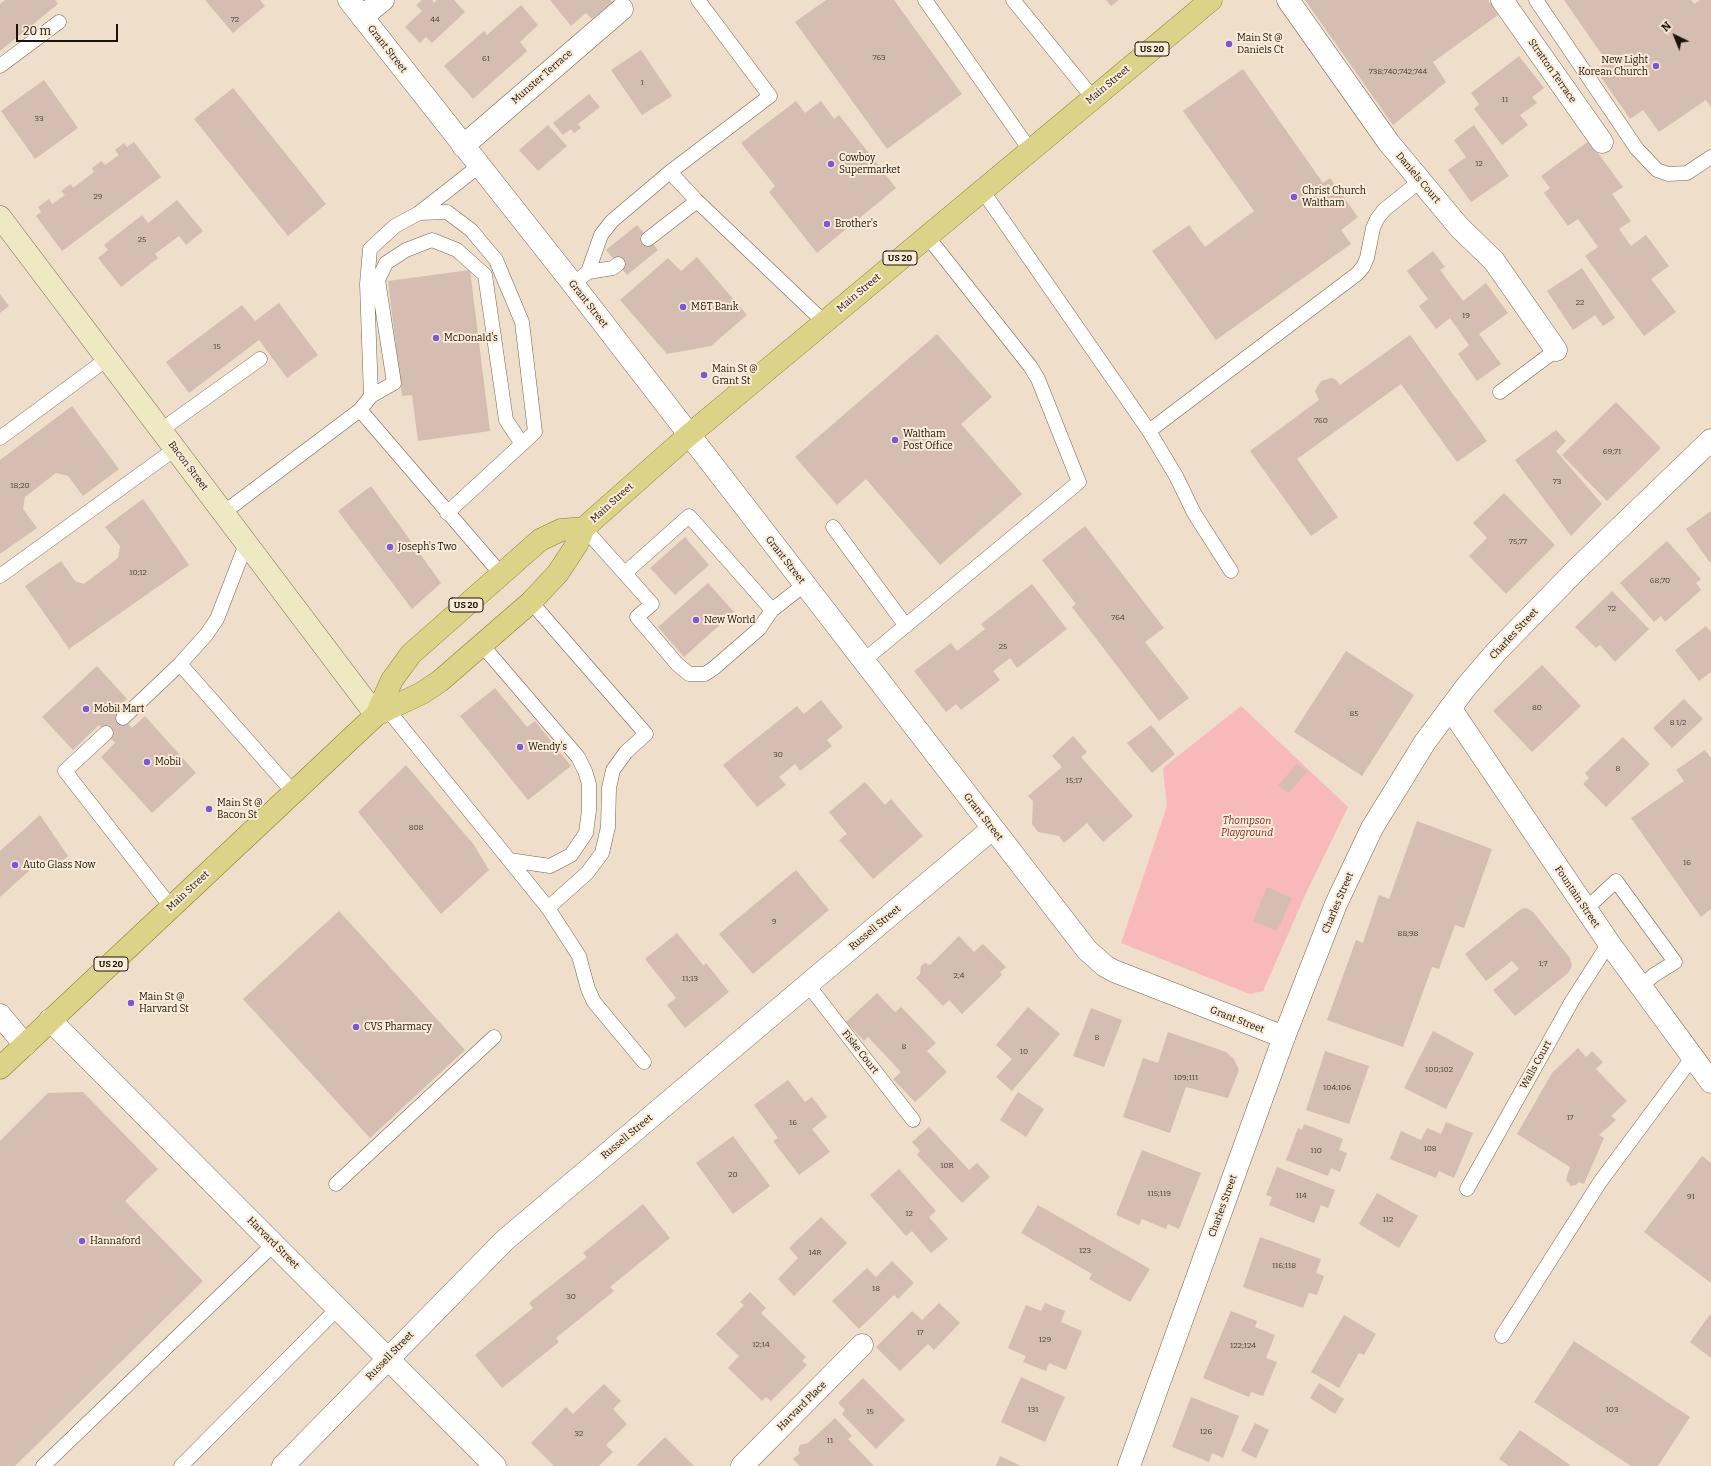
<!DOCTYPE html>
<style>
body{margin:0}
#map{position:relative;width:1711px;height:1466px;overflow:hidden;background:#eedeca;font-family:Bitter,serif}
canvas{display:block}
.north{position:absolute;left:1655px;top:16px;width:40px;height:40px;-webkit-text-stroke:3px #fbebd7;paint-order:stroke;rotate:317deg;font-size:11px;font-weight:700;line-height:16px;text-align:center;color:#18130c}
.north::after{content:'';display:block;margin:auto;width:14px;height:18px;background:#18130c;clip-path:polygon(50% 0,100% 100%,50% 72%,0 100%)}
.scale{position:absolute;left:16px;top:24px;width:102px;height:18px;box-sizing:border-box;border:2px solid #18130c;border-top:0;padding-left:5px;font-size:12px;line-height:14px;white-space:nowrap;color:#18130c;-webkit-text-stroke:3px #fbebd7;paint-order:stroke}
</style>
<div id="map">
<canvas width="1711" height="1466"></canvas>
<div class="north">N</div>
<div class="scale">20 m</div>
</div>
<script>
const ctx = document.querySelector('canvas').getContext('2d');
ctx.lineJoin = 'round';
function paint(path, color) { ctx.fillStyle = color; ctx.fill(path, 'evenodd'); }
const poly = rows => new Path2D(rows.map(r => 'M' + r).join(''));
function strokePath(path, color, width, dash) { ctx.strokeStyle = color; ctx.lineWidth = width; ctx.lineCap = dash ? 'butt' : 'round'; ctx.setLineDash(dash || []); ctx.stroke(path); }
function drawText(font, color, halo, rows, align = 'center') {
  ctx.font = font + ' Bitter,serif'; ctx.lineWidth = 4; ctx.setLineDash([]); ctx.textBaseline = 'middle'; ctx.strokeStyle = halo; ctx.fillStyle = color; for (const [text, x, y, turn = 0] of rows) {
    ctx.save(); ctx.translate(x, y); ctx.rotate((+turn || 0) * Math.PI / 180); ctx.textAlign = isNaN(turn) ? turn : align; if (halo) ctx.strokeText(text, 0, 0); ctx.fillText(text, 0, 0); ctx.restore();
  }
}
paint(poly([
 [1241,706,1348,807,1307,891,1263,991,1250,994,1121,943,1167,806,1163,768]
]), '#f8b9ba');
paint(poly([
 [5,0,55,0,58,4,0,51,0,4],
 [205,0,260,0,265,6,233,33],
 [422,0,432,0,434,3,437,0,454,0,465,12,432,43,426,37,420,43,405,27,422,11,416,5],
 [550,0,610,0,612,2,592,19,586,13,571,26],
 [826,0,894,0,962,94,887,149,795,22],
 [1106,0,1119,0,1111,6],
 [1305,0,1488,0,1498,15,1433,62,1446,82,1393,125],
 [1564,0,1691,0,1694,4,1700,0,1711,0,1711,107,1706,100,1659,132,1643,110,1630,119,1596,70,1607,62],
 [521,5,538,25,520,42,527,51,473,99,444,66,484,31,487,35],
 [641,50,672,96,642,115,611,70],
 [1519,56,1544,88,1532,97,1537,103,1520,115,1528,125,1502,145,1474,109,1479,104,1471,93],
 [1243,69,1323,183,1330,178,1358,217,1341,230,1351,244,1216,340,1152,251,1189,225,1205,247,1254,211,1183,111],
 [44,80,78,128,35,159,1,111],
 [233,88,326,204,288,236,194,119],
 [589,94,600,107,578,124,581,128,574,133,571,129,563,135,553,123],
 [796,101,805,113,821,101,834,119,839,115,896,188,817,253,769,192,775,186,741,143],
 [548,125,567,146,538,171,519,150],
 [1474,125,1509,176,1471,202,1448,170,1466,157,1454,140],
 [1589,141,1623,187,1612,194,1631,221,1619,229,1631,246,1646,235,1669,266,1651,279,1676,312,1644,336,1585,256,1598,247,1578,219,1568,226,1544,193,1550,188,1541,176],
 [134,142,161,177,62,251,36,216,41,212,38,207,49,199,52,204,65,195,61,191,71,184,73,188,94,172,92,168,101,161,105,165,119,155,115,150,124,143,127,147],
 [177,200,203,231,186,245,179,236,155,254,158,258,121,287,98,258,108,250,104,245,142,215,148,223],
 [637,225,658,250,627,275,606,250],
 [1433,251,1445,267,1440,270,1463,301,1486,283,1508,313,1479,334,1501,364,1477,381,1458,354,1469,345,1450,318,1436,329,1419,306,1428,299,1407,271],
 [697,257,747,315,711,346,667,354,620,300,668,258,681,271],
 [1582,268,1615,318,1603,326,1595,315,1573,330,1547,291],
 [470,270,490,431,418,441,412,395,402,396,388,281],
 [0,294,9,306,0,313],
 [279,303,318,355,287,378,259,340,189,393,166,362,242,305,255,321],
 [937,334,992,397,961,424,1022,494,940,565,866,479,837,505,795,457],
 [1410,335,1487,441,1457,462,1401,384,1297,459,1338,517,1311,536,1250,451,1319,400,1315,391,1321,381,1332,378,1336,380,1340,385],
 [1616,402,1661,448,1607,501,1562,455],
 [72,406,119,469,83,496,68,476,56,473,25,497,23,509,37,528,0,554,0,460],
 [1556,430,1566,441,1556,451,1602,504,1571,536,1515,460],
 [371,486,441,583,412,609,338,511],
 [1504,493,1555,545,1506,594,1469,556,1487,538,1473,523],
 [143,499,189,565,69,649,25,586,61,561,75,581,84,584,118,558,120,546,105,527],
 [1711,511,1711,564,1686,529],
 [1085,526,1164,628,1145,642,1189,698,1159,721,1072,607,1076,604,1042,560],
 [685,537,709,565,675,595,650,568],
 [1667,541,1701,579,1696,583,1701,590,1665,622,1661,616,1654,622,1620,583],
 [708,583,734,612,684,657,658,627],
 [1032,584,1067,629,1017,668,1010,658,993,671,1000,680,961,710,956,704,946,712,914,671,951,643,957,651,985,629,981,624],
 [1612,591,1649,629,1615,662,1600,645,1596,648,1575,627],
 [1706,626,1711,632,1711,672,1699,681,1675,650],
 [1346,651,1414,695,1362,776,1294,732],
 [1542,665,1581,706,1532,752,1493,711],
 [97,666,127,699,115,710,132,728,145,716,196,773,152,813,101,757,115,743,99,725,73,750,42,717],
 [495,688,527,727,535,721,571,766,528,800,460,716],
 [1684,699,1703,719,1672,748,1653,728],
 [821,700,843,727,827,740,832,746,800,771,795,764,779,777,786,785,757,807,723,765,797,706,804,714],
 [1151,725,1175,754,1152,773,1127,743],
 [1073,736,1087,752,1081,757,1133,816,1103,842,1087,823,1064,843,1059,836,1038,832,1032,824,1033,801,1028,796,1062,767,1052,756],
 [1623,737,1650,764,1606,807,1583,784,1589,778,1585,773],
 [1705,750,1711,758,1711,909,1701,917,1631,818,1684,781,1676,770],
 [1297,764,1307,772,1288,793,1278,785],
 [406,765,474,845,489,870,441,914,358,812],
 [865,782,885,805,891,799,923,836,873,879,839,840,847,834,829,812],
 [40,815,68,856,51,871,40,861,0,897,0,851],
 [1417,821,1492,849,1464,928,1455,925,1439,969,1432,967,1403,1047,1327,1020,1356,940,1363,943,1379,895,1389,899],
 [796,870,829,910,753,974,719,934],
 [1267,887,1292,898,1277,931,1253,921],
 [1526,908,1533,912,1570,958,1572,966,1568,973,1515,1016,1493,990,1519,969,1512,961,1486,981,1465,954,1521,909],
 [339,911,465,1050,370,1138,243,999],
 [677,933,704,966,706,963,729,992,685,1028,667,1005,676,998,645,959],
 [959,936,974,952,983,944,1006,967,1000,972,1002,975,962,1014,949,1000,943,1006,916,978,920,974,921,966,925,963,930,965],
 [877,993,895,1012,901,1007,936,1043,927,1051,947,1072,915,1102,893,1079,901,1072,868,1037,864,1041,846,1022],
 [1028,1007,1060,1034,1012,1091,996,1077,1012,1059,996,1045],
 [1091,1008,1122,1020,1104,1067,1073,1056],
 [1433,1031,1474,1053,1446,1109,1404,1088],
 [1168,1032,1226,1052,1234,1059,1239,1070,1228,1098,1186,1087,1170,1133,1123,1117,1143,1058,1158,1063],
 [1578,1048,1586,1057,1592,1051,1603,1062,1596,1069,1627,1101,1611,1116,1616,1120,1599,1135,1604,1138,1584,1184,1579,1182,1576,1185,1571,1186,1566,1180,1570,1167,1517,1134,1552,1073],
 [1325,1051,1369,1066,1349,1124,1306,1110],
 [788,1080,805,1102,812,1097,827,1117,812,1129,830,1152,799,1175,773,1141,778,1138,754,1105],
 [83,1092,158,1169,125,1201,203,1281,15,1466,0,1466,0,1141,48,1093],
 [1018,1092,1044,1109,1026,1137,1000,1120],
 [1446,1122,1473,1133,1454,1178,1439,1171,1436,1178,1390,1159,1401,1131,1421,1140,1427,1128,1441,1134],
 [1304,1124,1343,1139,1339,1150,1347,1153,1340,1172,1331,1168,1328,1176,1286,1160,1298,1128,1302,1130],
 [929,1127,969,1170,977,1163,990,1177,962,1203,917,1155,920,1151,912,1142],
 [733,1136,770,1186,733,1214,696,1163],
 [1142,1150,1201,1173,1179,1229,1168,1224,1166,1229,1142,1219,1139,1225,1116,1215],
 [1702,1156,1711,1163,1711,1283,1644,1232],
 [1277,1167,1335,1190,1328,1208,1321,1205,1314,1223,1269,1205,1272,1197,1266,1195],
 [899,1169,936,1211,929,1217,948,1239,931,1253,912,1231,906,1236,870,1195],
 [1377,1193,1418,1216,1399,1248,1359,1224],
 [643,1204,670,1238,610,1287,614,1291,556,1338,559,1342,502,1388,475,1355,533,1308,529,1303,587,1257,583,1253],
 [1038,1205,1150,1269,1130,1302,1089,1279,1092,1274,1021,1233],
 [821,1217,847,1243,794,1296,778,1279,798,1258,789,1248],
 [1260,1237,1321,1259,1316,1273,1324,1276,1317,1295,1309,1293,1303,1308,1243,1287],
 [892,1261,914,1283,898,1299,894,1295,859,1329,832,1301,867,1268,876,1277],
 [750,1292,766,1308,761,1313,806,1357,802,1361,807,1365,771,1401,766,1397,762,1401,728,1368,739,1356,716,1334,744,1305,740,1302],
 [939,1303,960,1323,934,1350,928,1344,900,1371,876,1347,912,1311,922,1320],
 [1045,1303,1065,1311,1061,1322,1082,1331,1066,1370,1049,1363,1046,1371,1023,1362,1026,1356,1008,1348,1026,1305,1041,1311],
 [1231,1311,1257,1321,1255,1327,1275,1335,1266,1358,1277,1362,1263,1396,1251,1392,1249,1397,1203,1378],
 [1711,1313,1711,1358,1690,1342],
 [1344,1315,1376,1334,1364,1355,1359,1353,1339,1388,1311,1372],
 [1574,1341,1690,1417,1658,1466,1631,1466,1534,1402],
 [1021,1377,1065,1397,1045,1442,1001,1422],
 [863,1378,905,1420,876,1449,842,1414,845,1410,838,1403],
 [1319,1383,1344,1399,1335,1414,1310,1398],
 [604,1384,621,1401,613,1409,627,1424,606,1445,613,1452,599,1466,554,1466,531,1443,566,1407,573,1414],
 [1191,1397,1239,1416,1223,1458,1212,1453,1209,1462,1172,1447],
 [835,1418,852,1436,848,1439,874,1466,800,1466,793,1459,800,1453,798,1450,800,1445,808,1443],
 [1255,1423,1269,1430,1256,1458,1241,1451],
 [1520,1430,1570,1465,1569,1466,1509,1466,1499,1459],
 [665,1437,694,1466,636,1466],
 [1000,1456,1021,1466,996,1466]
]), '#d6bdb2');
const service = poly([
 [925,0,1030,150],
 [1013,0,1093,98],
 [1536,0,1637,149,1657,170,1668,174,1687,173,1711,157],
 [0,66,59,22],
 [670,172,697,201,824,322],
 [982,190,1149,431,1176,476,1194,513,1231,571],
 [419,213,479,166],
 [648,239,697,201],
 [588,272,613,268,618,264],
 [573,284,588,272,601,235,612,221,670,172,770,96,698,0],
 [1500,392,1556,350],
 [371,396,394,383,378,280,386,263,406,250,432,240,457,250,485,275,506,420,522,444],
 [360,410,501,574],
 [161,430,260,359],
 [1149,431,1357,274,1363,267,1367,258,1373,228,1377,219,1384,210,1420,181],
 [0,438,107,359],
 [223,513,360,410,371,396,367,284,370,249,395,226,419,213,447,212,471,230,496,260,522,322,535,432,447,513],
 [833,527,906,626],
 [584,528,652,604,637,617,677,664,689,674,705,674,714,668,759,629,772,610],
 [625,573,689,516,772,610,804,585],
 [0,576,175,449],
 [531,602,646,734,626,752,613,770,609,788,608,827,602,853,587,873,548,908],
 [482,645,578,757,585,771,589,784,589,810,586,833,571,855,550,866,509,860],
 [863,661,1079,482,1038,379,1030,366,927,236],
 [180,664,293,792],
 [387,709,548,908,579,956,588,989,594,1002,644,1062],
 [123,718,180,664,206,635,217,619,246,544],
 [106,733,65,771,171,907],
 [1586,909,1616,881,1675,962,1654,975,1640,987],
 [808,985,913,1120],
 [336,1184,494,1037],
 [1467,1189,1572,1001,1609,943],
 [1502,1336,1600,1182,1692,1058],
 [43,1466,274,1244],
 [181,1466,338,1308]
]);
const minor = poly([
 [349,0,573,284,1087,950,1105,966,1114,971,1284,1037],
 [1288,0,1389,143,1459,227,1494,261,1556,350],
 [1502,0,1602,142],
 [362,17,383,0],
 [463,146,622,9],
 [1450,708,1609,943,1711,1082],
 [0,1015,25,1045],
 [50,1020,495,1466],
 [283,1466,505,1240,992,829],
 [742,1466,862,1345]
]);
const tertiary = poly([
 [1129,1466,1284,1037,1336,904,1372,828,1425,742,1466,687,1496,652,1577,569,1711,440]
]);
const secondary = poly([
 [0,217,376,715]
]);
const primary = poly([
 [376,715,392,680,411,654,540,540,561,530,584,528],
 [0,1068,376,715,422,693,440,681,531,602,558,573,577,544,584,528,689,435,1211,0]
]);
strokePath(service, '#736553', 15);
strokePath(minor, '#736553', 23);
strokePath(tertiary, '#736553', 23);
strokePath(secondary, '#736553', 23);
strokePath(primary, '#897d29', 23);
strokePath(service, '#fff', 14);
strokePath(minor, '#fff', 22);
strokePath(tertiary, '#fff', 22);
strokePath(secondary, '#eee9c3', 22);
strokePath(primary, '#ddd388', 22);
for (const [x, y, r, color] of [
 [1229,44,4,"#7c58d2"],
 [1656,66,4,"#7c58d2"],
 [831,164,4,"#7c58d2"],
 [1294,197,4,"#7c58d2"],
 [827,224,4,"#7c58d2"],
 [683,307,4,"#7c58d2"],
 [436,338,4,"#7c58d2"],
 [704,375,4,"#7c58d2"],
 [895,440,4,"#7c58d2"],
 [390,547,4,"#7c58d2"],
 [696,620,4,"#7c58d2"],
 [86,709,4,"#7c58d2"],
 [520,747,4,"#7c58d2"],
 [147,762,4,"#7c58d2"],
 [209,809,4,"#7c58d2"],
 [15,865,4,"#7c58d2"],
 [131,1003,4,"#7c58d2"],
 [356,1027,4,"#7c58d2"],
 [82,1241,4,"#7c58d2"]
]) { const dot = new Path2D(); dot.arc(x, y, r, 0, 2 * Math.PI); ctx.fillStyle = color; ctx.fill(dot); strokePath(dot, '#fbebd7', 1.5); }
drawText('8px', '#483e36', null, [
 ["72",235,20],
 ["44",435,20],
 ["763",879,58],
 ["61",486,59],
 ["738;740;742;744",1398,72],
 ["1",642,83],
 ["11",1505,100],
 ["33",39,119],
 ["12",1479,164],
 ["29",98,197],
 ["25",142,240],
 ["22",1580,303],
 ["19",1466,316],
 ["15",217,347],
 ["760",1321,421],
 ["69;71",1612,452],
 ["73",1557,482],
 ["18;20",20,486],
 ["75;77",1518,542],
 ["10;12",138,573],
 ["68;70",1660,581],
 ["72",1612,609],
 ["764",1118,618],
 ["25",1003,647],
 ["80",1537,708],
 ["85",1354,714],
 ["8 1/2",1678,723],
 ["30",778,755],
 ["8",1618,769],
 ["15;17",1074,781],
 ["808",416,828],
 ["16",1687,863],
 ["9",774,922],
 ["88;98",1408,934],
 ["1;7",1543,964],
 ["2;4",959,976],
 ["11;13",690,979],
 ["8",1097,1038],
 ["8",904,1047],
 ["10",1024,1052],
 ["100;102",1439,1070],
 ["109;111",1186,1078],
 ["104;106",1337,1088],
 ["17",1570,1118],
 ["16",793,1123],
 ["108",1430,1149],
 ["110",1316,1151],
 ["10R",947,1166],
 ["20",733,1175],
 ["115;119",1159,1194],
 ["114",1301,1196],
 ["91",1691,1197],
 ["12",909,1214],
 ["112",1388,1220],
 ["123",1085,1251],
 ["14R",815,1253],
 ["116;118",1284,1266],
 ["18",876,1289],
 ["30",571,1297],
 ["17",920,1333],
 ["129",1045,1340],
 ["12;14",761,1345],
 ["122;124",1243,1346],
 ["131",1033,1410],
 ["103",1612,1410],
 ["15",870,1412],
 ["126",1206,1432],
 ["32",579,1434],
 ["11",830,1441]
]);
for (const [x, y, w] of [
 [1152,49,34],
 [900,258,34],
 [466,605,34],
 [111,964,34]
]) { const box = new Path2D(); box.roundRect(x - w / 2, y - 7, w, 14, 3); ctx.fillStyle = '#fbebd7'; ctx.fill(box); strokePath(box, '#18130c', 1); }
drawText('bold 9px', '#18130c', null, [
 ["US 20",1152,49],
 ["US 20",900,258],
 ["US 20",466,605],
 ["US 20",111,964]
]);
drawText('10px', '#18130c', '#fbebd7', [
 ["Main St @",1237,38],
 ["Daniels Ct",1237,50],
 ["New Light",1648,60,"right"],
 ["Korean Church",1648,72,"right"],
 ["Cowboy",839,158],
 ["Supermarket",839,170],
 ["Christ Church",1302,191],
 ["Waltham",1302,203],
 ["Brother's",835,224],
 ["M&T Bank",691,307],
 ["McDonald's",444,338],
 ["Main St @",712,369],
 ["Grant St",712,381],
 ["Waltham",903,434],
 ["Post Office",903,446],
 ["Joseph's Two",398,547],
 ["New World",704,620],
 ["Mobil Mart",94,709],
 ["Wendy's",528,747],
 ["Mobil",155,762],
 ["Main St @",217,803],
 ["Bacon St",217,815],
 ["Auto Glass Now",23,865],
 ["Main St @",139,997],
 ["Harvard St",139,1009],
 ["CVS Pharmacy",364,1027],
 ["Hannaford",90,1241]
], 'left');
drawText('10px', '#18130c', '#fbebd7', [
 ["Grant Street",387,49,52],
 ["Stratton Terrace",1552,71,55],
 ["Munster Terrace",542,77,-41],
 ["Main Street",1108,85,-40],
 ["Daniels Court",1418,178,50],
 ["Main Street",859,293,-40],
 ["Grant Street",588,304,52],
 ["Bacon Street",188,466,53],
 ["Main Street",612,503,-42],
 ["Grant Street",785,560,52],
 ["Charles Street",1514,634,-47],
 ["Grant Street",983,817,52],
 ["Main Street",188,891,-43],
 ["Fountain Street",1577,897,56],
 ["Charles Street",1338,903,-67],
 ["Russell Street",875,928,-40],
 ["Grant Street",1237,1020,21],
 ["Fiske Court",860,1052,52],
 ["Walls Court",1536,1065,-61],
 ["Russell Street",627,1137,-40],
 ["Charles Street",1223,1206,-70],
 ["Harvard Street",273,1243,45],
 ["Russell Street",390,1356,-46],
 ["Harvard Place",802,1406,-45]
]);
drawText('italic 10px', '#7b2630', '#fbebd7', [
 ["Thompson",1247,821],
 ["Playground",1247,833]
]);
</script>
